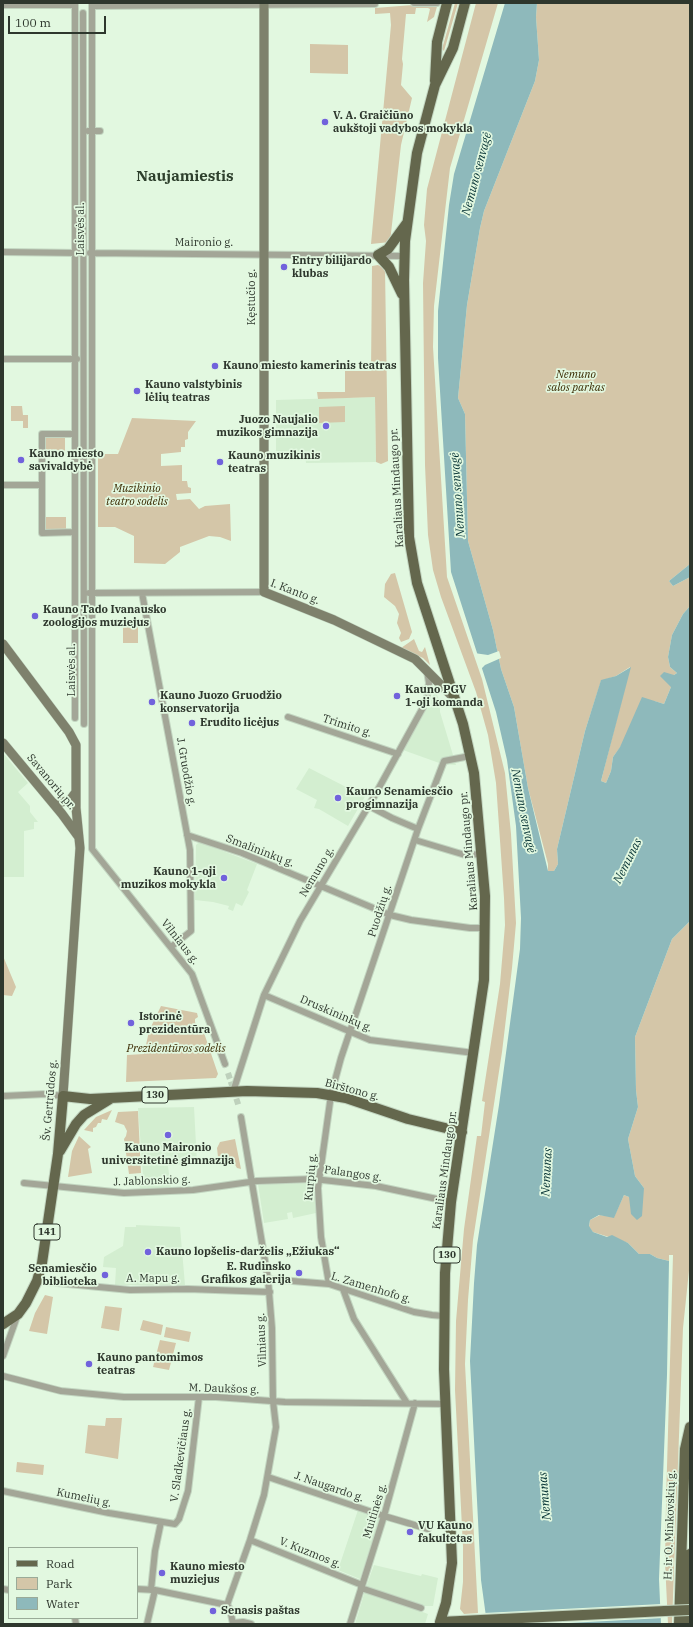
<!DOCTYPE html>
<meta charset="utf-8">
<style>
body{margin:0}
#map{position:relative;width:693px;height:1627px;overflow:hidden;background:#e2f8e0;font-family:"IBM Plex Serif",serif}
canvas{display:block}
.frame{position:absolute;inset:0;border:4px solid #2e372d;pointer-events:none}
.legend{position:absolute;left:8px;top:1547px;width:130px;height:72px;box-sizing:border-box;background:#e2f8e0;border:1px solid #9aab98;margin:0;padding:5px 7px;list-style:none;font-size:12px;color:#2e372d}
.legend li{display:flex;align-items:center;gap:8px;height:20px}
.legend b{width:20px;border:1px solid #9aab98}
.scale{position:absolute;left:8px;top:16px;width:98px;height:18px;box-sizing:border-box;border:2px solid #2e372d;border-top:0;padding-left:5px;font-size:12px;line-height:14px;white-space:nowrap;color:#2e372d;-webkit-text-stroke:3px #e2f8e0;paint-order:stroke}
</style>
<div id="map">
<canvas width="693" height="1627"></canvas>
<div class="frame"></div>
<ul class="legend">
<li><b style="height:5px;background:#64674d"></b>Road</li>
<li><b style="height:11px;background:#d4c6a8"></b>Park</li>
<li><b style="height:11px;background:#8eb9bb"></b>Water</li>
</ul>
<div class="scale">100 m</div>
</div>
<script>
const ctx = document.querySelector('canvas').getContext('2d');
ctx.lineJoin = 'round';
function paint(path, color) { ctx.fillStyle = color; ctx.fill(path, 'evenodd'); }
const poly = rows => new Path2D(rows.map(r => 'M' + r).join(''));
function strokePath(path, color, width, dash) { ctx.strokeStyle = color; ctx.lineWidth = width; ctx.lineCap = dash ? 'butt' : 'round'; ctx.setLineDash(dash || []); ctx.stroke(path); }
function drawText(font, color, halo, rows, align = 'center') {
  ctx.font = font + ' "IBM Plex Serif",serif'; ctx.lineWidth = 3.5; ctx.setLineDash([]); ctx.textBaseline = 'middle'; ctx.strokeStyle = halo; ctx.fillStyle = color; for (const [text, x, y, turn = 0] of rows) {
    ctx.save(); ctx.translate(x, y); ctx.rotate((+turn || 0) * Math.PI / 180); ctx.textAlign = isNaN(turn) ? turn : align; if (halo) ctx.strokeText(text, 0, 0); ctx.fillText(text, 0, 0); ctx.restore();
  }
}
paint(poly([
 [375,397,376,462,306,463,305,452,276,451,276,400],
 [435,690,440,702,440,712,456,765,442,764,403,750,430,703],
 [3,753,28,783,18,792,30,806,30,812,38,822,34,822,34,829,24,831,24,877,3,877],
 [309,768,348,788,350,785,366,795,348,826,319,809,314,808,317,800,296,789],
 [199,842,257,864,247,890,249,892,242,906,236,903,233,911,228,909,229,906,213,902,195,900,196,845],
 [194,1107,197,1163,168,1166,171,1189,140,1190,139,1176,143,1176,138,1108],
 [312,1183,314,1185,316,1213,293,1218,292,1212,287,1213,288,1219,264,1223,258,1184],
 [136,1225,180,1227,185,1285,115,1285,116,1268,103,1267,104,1257,123,1246,125,1227,136,1227],
 [358,1510,380,1518,360,1579,338,1570],
 [374,1565,421,1576,422,1574,438,1578,433,1606,423,1606,366,1587],
 [365,1591,428,1614,425,1624,355,1624]
]), '#d3eed0');
paint(poly([
 [438,3,434,17,427,22,430,9,428,8,416,8,415,14,406,14,402,59,403,64,401,85,412,98,401,145,390,242,371,244,391,25,390,13,375,14,375,8],
 [455,3,458,3,444,51,442,49],
 [476,3,498,3,450,168,434,306,433,347,447,577,482,679,505,773,511,834,516,923,512,968,502,1052,473,1240,468,1300,465,1364,478,1613,464,1614,460,1609,463,1582,463,1547,455,1390,456,1321,464,1229,477,1136,481,1136,485,1102,482,1101,500,984,505,925,504,898,496,783,488,735,476,692,441,597,433,570,428,535,425,465,423,283,426,241,424,225,427,189],
 [537,3,690,3,690,564,669,581,673,586,690,577,690,606,683,614,672,635,668,657,670,667,677,673,674,675,671,687,664,704,654,701,613,757,611,771,606,783,601,781,630,667,616,676,601,681,585,731,557,849,558,864,554,871,548,871,548,864,528,788,514,707,501,669,493,630,468,541,465,414,458,398,467,305,480,228,484,211,535,81,539,60,536,17],
 [310,44,348,45,348,74,310,73],
 [378,265,385,269,388,461,381,464,376,462,375,397,318,399,317,392,345,392,345,371,371,371,372,266],
 [11,406,22,406,23,415,28,415,28,428,23,428,23,421,11,421],
 [345,406,345,422,319,423,319,407],
 [132,418,196,421,188,432,188,439,185,440,185,447,181,447,181,452,161,454,161,466,182,465,182,481,187,481,188,487,191,488,191,493,176,494,177,500,190,499,199,509,205,506,230,504,231,541,220,537,209,536,180,547,180,552,165,564,134,563,134,536,115,527,98,527,98,454,118,454],
 [46,437,65,437,65,451,46,451],
 [46,517,66,517,66,530,46,530],
 [395,573,412,632,409,639,401,642,399,638,401,633,397,623,399,614,395,606,384,597,385,584,391,574],
 [123,623,138,623,138,643,123,643],
 [414,639,419,651,422,652,425,647,430,665,423,658,401,648],
 [690,921,690,1261,683,1328,672,1624,668,1624,665,1562,666,1504,668,1502,666,1502,673,1255,669,1255,669,1261,657,1258,650,1254,639,1254,628,1243,593,1232,589,1227,590,1220,600,1215,614,1217,624,1195,629,1197,644,1188,635,1176,628,1139,638,1107,636,1090,635,1037,672,939],
 [3,956,16,987,12,996,3,995],
 [161,1006,197,1013,198,1017,195,1019,195,1022,197,1027,202,1027,218,1074,216,1078,126,1082,127,1055,144,1054,149,1031],
 [112,1110,107,1120,102,1119,101,1123,98,1123,96,1127,93,1128,93,1132,84,1130,96,1117],
 [138,1111,141,1173,129,1174,124,1139,126,1136,127,1131,124,1125,115,1122,118,1112],
 [79,1136,91,1147,88,1149,92,1173,68,1177,72,1151],
 [235,1139,241,1169,237,1168,234,1163,226,1164,218,1157,217,1148,220,1142],
 [45,1295,53,1297,47,1334,29,1331,35,1313],
 [105,1306,122,1308,119,1331,101,1328],
 [143,1320,163,1325,161,1335,140,1330],
 [166,1327,191,1332,189,1342,164,1337],
 [160,1340,176,1343,169,1370,153,1367],
 [106,1418,122,1418,118,1459,85,1453,88,1425,105,1426],
 [17,1462,44,1465,43,1475,16,1472]
]), '#d4c6a8');
paint(poly([
 [505,3,537,3,536,17,539,60,535,81,484,211,480,228,467,305,458,398,465,414,468,541,493,630,501,669,514,707,528,788,548,871,554,871,558,864,557,849,585,731,601,680,616,676,631,667,601,781,606,783,611,771,613,757,620,747,642,697,664,704,671,687,660,676,664,672,674,675,677,673,670,667,668,657,672,635,683,614,690,606,690,921,672,939,635,1037,636,1090,638,1107,628,1139,635,1176,644,1188,642,1216,637,1220,631,1214,629,1197,624,1195,614,1218,599,1215,590,1220,589,1226,593,1232,607,1237,612,1235,628,1243,639,1254,650,1254,657,1258,669,1261,667,1375,659,1579,661,1624,487,1624,481,1580,470,1361,474,1283,477,1245,499,1105,520,949,521,918,516,826,507,760,496,712,451,572,438,358,438,311,449,205,454,174],
 [690,564,690,577,673,586,669,581]
]), '#8eb9bb');
paint(poly([
 [499,651,501,658,485,665,480,670,474,653,488,655],
 [662,1604,663,1618,550,1624,485,1624,484,1613]
]), '#e2f8e0');
strokePath(poly([
 [228,1073,239,1107]
]), '#bed1bc', 6, [6, 3]);
const street = poly([
 [75,3,75,718],
 [92,3,92,849,192,974,225,1064],
 [414,3,437,3],
 [3,5,75,5],
 [92,6,375,4],
 [83,13,84,724],
 [88,131,100,131],
 [3,252,79,253],
 [90,253,404,256],
 [3,359,77,359],
 [3,485,42,485],
 [75,532,42,533,42,434,75,434],
 [89,593,264,592],
 [142,593,190,850,191,931,171,947],
 [288,717,398,754],
 [369,806,392,818,418,829],
 [187,835,242,853,390,915,411,920,470,928,486,928],
 [415,840,465,855,482,854],
 [264,995,370,1040,474,1053],
 [233,1092,264,995,300,921,375,795,426,702,429,683,427,671],
 [3,1096,46,1094,63,1096],
 [24,1183,124,1193,193,1190,257,1181,314,1179,376,1186,451,1202],
 [268,1279,329,1284,414,1312,432,1315,444,1316],
 [37,1281,130,1290,188,1289,270,1292],
 [329,1284,321,1237,318,1188,331,1095,341,1058,418,829,444,761,470,756],
 [343,1289,354,1319,407,1403],
 [3,1356,18,1314],
 [3,1376,61,1391,124,1397,216,1397,285,1402,446,1404],
 [268,1477,384,1516,428,1529],
 [3,1491,109,1513,175,1524,179,1519,188,1491,199,1397],
 [250,1540,362,1585],
 [361,1588,421,1608],
 [3,1589,9,1590],
 [137,1589,155,1590,227,1605,230,1609,233,1624],
 [151,1590,155,1551,161,1522],
 [227,1605,250,1540,264,1495,276,1427,273,1401,272,1328,268,1279,241,1117],
 [75,1618,76,1624],
 [233,1623,243,1622,251,1624],
 [147,1624,155,1590],
 [350,1624,384,1516,415,1403]
]);
const secondary = poly([
 [264,3,264,592,334,620,415,659,455,699],
 [3,644,69,732,76,745,76,808,80,848,63,1096],
 [3,743,62,814,78,836],
 [54,804,70,800,76,792]
]);
const primary = poly([
 [465,3,453,48,435,85,417,153,405,241,404,280,409,537,417,583,463,724,474,773,485,896,484,980,451,1202,445,1273,444,1369,452,1563,446,1603,440,1622,665,1611],
 [435,81,437,42,447,3],
 [402,294,389,267,378,255,388,249,407,223],
 [60,1151,76,1124,84,1115,110,1099],
 [3,1324,18,1314,26,1303,37,1281,42,1263,58,1154,63,1096,90,1099,247,1091,317,1093,346,1098,408,1119,462,1132],
 [679,1624,685,1449,690,1427],
 [688,1624,690,1554]
]);
strokePath(street, '#c2d5c0', 8);
strokePath(secondary, '#c2d5c0', 10);
strokePath(primary, '#c2d5c0', 12);
strokePath(street, '#a3a697', 6);
strokePath(secondary, '#7e816c', 9);
strokePath(primary, '#64674d', 10);
const primaryBridge = poly([
 [665,1611,690,1610]
]);
strokePath(primaryBridge, '#c2d5c0', 12, []);
strokePath(primaryBridge, '#64674d', 10);
for (const [x, y, r, color] of [
 [325,122,4,"#7162dc"],
 [284,267,4,"#7162dc"],
 [215,366,4,"#7162dc"],
 [137,391,4,"#7162dc"],
 [326,426,4,"#7162dc"],
 [21,460,4,"#7162dc"],
 [220,462,4,"#7162dc"],
 [35,616,4,"#7162dc"],
 [397,696,4,"#7162dc"],
 [152,702,4,"#7162dc"],
 [192,723,4,"#7162dc"],
 [338,798,4,"#7162dc"],
 [224,878,4,"#7162dc"],
 [131,1023,4,"#7162dc"],
 [168,1135,4,"#7162dc"],
 [148,1252,4,"#7162dc"],
 [299,1273,4,"#7162dc"],
 [105,1275,4,"#7162dc"],
 [89,1364,4,"#7162dc"],
 [410,1532,4,"#7162dc"],
 [162,1573,4,"#7162dc"],
 [213,1611,4,"#7162dc"]
]) { const dot = new Path2D(); dot.arc(x, y, r, 0, 2 * Math.PI); ctx.fillStyle = color; ctx.fill(dot); strokePath(dot, '#e2f8e0', 1.5); }
for (const [x, y, w] of [
 [155,1095,26],
 [47,1232,26],
 [447,1255,26]
]) { const box = new Path2D(); box.roundRect(x - w / 2, y - 8, w, 16, 3); ctx.fillStyle = '#e2f8e0'; ctx.fill(box); strokePath(box, '#2e372d', 1); }
drawText('bold 10px', '#2e372d', null, [
 ["130",155,1095],
 ["141",47,1232],
 ["130",447,1255]
]);
drawText('bold 11px', '#2e372d', '#e2f8e0', [
 ["V. A. Graičiūno",333,116],
 ["aukštoji vadybos mokykla",333,129],
 ["Entry bilijardo",292,261],
 ["klubas",292,274],
 ["Kauno miesto kamerinis teatras",223,366],
 ["Kauno valstybinis",145,385],
 ["lėlių teatras",145,398],
 ["Juozo Naujalio",318,420,"right"],
 ["muzikos gimnazija",318,433,"right"],
 ["Kauno miesto",29,454],
 ["savivaldybė",29,467],
 ["Kauno muzikinis",228,456],
 ["teatras",228,469],
 ["Kauno Tado Ivanausko",43,610],
 ["zoologijos muziejus",43,623],
 ["Kauno PGV",405,690],
 ["1-oji komanda",405,703],
 ["Kauno Juozo Gruodžio",160,696],
 ["konservatorija",160,709],
 ["Erudito licėjus",200,723],
 ["Kauno Senamiesčio",346,792],
 ["progimnazija",346,805],
 ["Kauno 1-oji",216,872,"right"],
 ["muzikos mokykla",216,885,"right"],
 ["Istorinė",139,1017],
 ["prezidentūra",139,1030],
 ["Kauno Maironio",168,1148,"center"],
 ["universitetinė gimnazija",168,1161,"center"],
 ["Kauno lopšelis-darželis „Ežiukas“",156,1252],
 ["E. Rudinsko",291,1267,"right"],
 ["Grafikos galerija",291,1280,"right"],
 ["Senamiesčio",97,1269,"right"],
 ["biblioteka",97,1282,"right"],
 ["Kauno pantomimos",97,1358],
 ["teatras",97,1371],
 ["VU Kauno",418,1526],
 ["fakultetas",418,1539],
 ["Kauno miesto",170,1567],
 ["muziejus",170,1580],
 ["Senasis paštas",221,1611]
], 'left');
drawText('11px', '#2e372d', '#e2f8e0', [
 ["Laisvės al.",81,229,-90],
 ["Maironio g.",204,243],
 ["Kęstučio g.",252,297,-90],
 ["Karaliaus Mindaugo pr.",397,488,-93],
 ["I. Kanto g.",295,592,21],
 ["Laisvės al.",72,670,-90],
 ["Trimito g.",347,726,18],
 ["J. Gruodžio g.",186,772,80],
 ["Savanorių pr.",51,782,50],
 ["Smalininkų g.",260,851,21],
 ["Karaliaus Mindaugo pr.",469,851,-95],
 ["Nemuno g.",317,872,-59],
 ["Puodžių g.",380,911,-72],
 ["Vilniaus g.",180,942,52],
 ["Druskininkų g.",336,1014,23],
 ["Birštono g.",352,1090,15],
 ["Šv. Gertrūdos g.",50,1100,-85],
 ["Karaliaus Mindaugo pr.",445,1170,-82],
 ["Palangos g.",353,1174,8],
 ["Kurpių g.",311,1177,-85],
 ["J. Jablonskio g.",152,1181,-2],
 ["A. Mapu g.",153,1279],
 ["L. Zamenhofo g.",371,1288,17],
 ["Vilniaus g.",262,1340,-92],
 ["M. Daukšos g.",224,1389,2],
 ["V. Sladkevičiaus g.",181,1455,-82],
 ["J. Naugardo g.",329,1487,19],
 ["Kumelių g.",84,1498,12],
 ["Muitinės g.",375,1511,-73],
 ["H. ir O. Minkovskių g.",670,1525,-88],
 ["V. Kuzmos g.",310,1553,22]
]);
drawText('italic 11px', '#3a2900', '#e2f8e0', [
 ["Nemuno",576,375],
 ["salos parkas",576,388],
 ["Muzikinio",137,489],
 ["teatro sodelis",137,502],
 ["Prezidentūros sodelis",176,1049]
]);
drawText('italic 12px', '#043133', '#e2f8e0', [
 ["Nemuno senvagė",477,174,-75],
 ["Nemuno senvagė",458,495,-94],
 ["Nemuno senvagė",523,811,79],
 ["Nemunas",628,861,-63],
 ["Nemunas",547,1172,-87],
 ["Nemunas",545,1496,-95]
]);
drawText('bold 15px', '#2e402d', '#e2f8e0', [
 ["Naujamiestis",185,177]
]);
</script>
